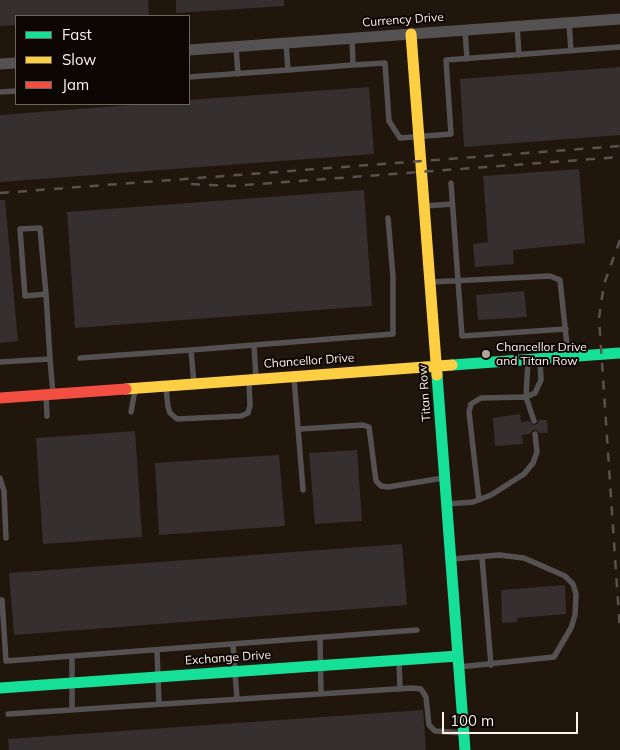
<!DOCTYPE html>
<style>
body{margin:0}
#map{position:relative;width:620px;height:750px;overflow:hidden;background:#21160b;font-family:Mulish,sans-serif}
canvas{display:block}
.legend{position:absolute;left:15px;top:15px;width:175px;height:90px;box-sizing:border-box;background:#0c0501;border:1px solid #6d645d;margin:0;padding:6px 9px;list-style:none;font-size:15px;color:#fef2e8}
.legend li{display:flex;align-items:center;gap:10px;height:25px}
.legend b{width:25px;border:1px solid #6d645d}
.scale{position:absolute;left:442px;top:712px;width:136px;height:22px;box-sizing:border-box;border:2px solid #fef2e8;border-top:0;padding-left:6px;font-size:15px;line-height:18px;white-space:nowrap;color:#fef2e8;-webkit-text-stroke:4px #0c0501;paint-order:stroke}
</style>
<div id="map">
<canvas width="620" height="750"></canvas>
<ul class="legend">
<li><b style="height:6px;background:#16e098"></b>Fast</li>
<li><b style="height:6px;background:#ffcf43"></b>Slow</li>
<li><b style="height:6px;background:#f24e42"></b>Jam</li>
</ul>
<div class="scale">100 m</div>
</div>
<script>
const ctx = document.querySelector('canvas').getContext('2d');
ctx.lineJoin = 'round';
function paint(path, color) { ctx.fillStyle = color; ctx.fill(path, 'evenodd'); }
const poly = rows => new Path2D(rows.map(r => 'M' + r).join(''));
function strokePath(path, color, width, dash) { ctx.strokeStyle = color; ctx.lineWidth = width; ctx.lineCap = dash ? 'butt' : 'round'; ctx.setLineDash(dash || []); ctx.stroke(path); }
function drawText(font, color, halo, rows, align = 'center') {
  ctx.font = font + ' Mulish,sans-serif'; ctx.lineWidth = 4; ctx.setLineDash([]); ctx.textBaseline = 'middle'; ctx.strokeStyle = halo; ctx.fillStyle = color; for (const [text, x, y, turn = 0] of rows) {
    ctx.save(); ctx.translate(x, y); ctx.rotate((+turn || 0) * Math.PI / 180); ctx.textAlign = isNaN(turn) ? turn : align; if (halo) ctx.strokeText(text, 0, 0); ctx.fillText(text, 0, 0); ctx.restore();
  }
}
paint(poly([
 [0,0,148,0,149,15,16,16,16,25,0,26],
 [176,0,284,0,284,6,176,13],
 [620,67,620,135,464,147,460,79],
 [369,87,374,154,0,182,0,115,144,104,189,104,189,100],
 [579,169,585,243,513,250,514,264,475,267,473,244,488,242,483,176],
 [364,190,372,306,75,328,67,212],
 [0,200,5,200,18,341,0,343],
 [524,291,527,317,478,320,476,295],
 [520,414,521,422,529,421,533,425,537,424,539,420,547,420,548,433,540,433,534,429,530,434,522,435,523,444,495,446,493,418],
 [135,431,142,537,43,544,36,438],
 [357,450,362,521,315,524,309,453],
 [279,455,285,526,159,535,155,463],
 [402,544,407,605,14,635,9,573],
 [565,585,566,614,517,618,517,622,502,623,501,590],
 [423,710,426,750,9,750,8,739]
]), '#362f2f');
strokePath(poly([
 [569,23,571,51],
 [517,26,519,55],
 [465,30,467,59],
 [352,38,353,65,385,63,389,121,400,138,451,134,446,60,620,47],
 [286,43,288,70,353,65],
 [236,47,238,74],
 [189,77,288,70],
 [0,92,16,91],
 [451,183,462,336,566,329],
 [425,206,452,204],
 [431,282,550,276,560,280,568,355],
 [46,294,25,296,20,229,40,228,46,294,50,359],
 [254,345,256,379],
 [80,358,191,350],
 [528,361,526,397,534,421],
 [0,362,50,359,53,394],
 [294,378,303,490],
 [194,384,191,350,393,334,393,277,388,218],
 [166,388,168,407,170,413,177,419,241,416,248,413,250,406,249,381],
 [46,395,47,416],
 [131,412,135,390],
 [300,429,363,425,369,427,376,481,381,486,388,487,443,478],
 [0,478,4,491,6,538],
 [479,500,469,412,471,404,481,398,526,397,535,393,541,380,540,360],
 [447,504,473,502,491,495,524,474,533,463,537,452,535,434],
 [482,557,491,665],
 [452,559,499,555,524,558,565,576,573,584,576,594,575,615,571,628,554,657,459,667],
 [0,600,2,600,6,661,417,630],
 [320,637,321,694],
 [233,645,237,699],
 [157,650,159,704],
 [72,657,72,710],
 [399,661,400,689],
 [8,714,412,688,421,689,426,697,429,725,435,731,463,733]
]), '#535151', 5.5);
strokePath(poly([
 [189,50,620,19],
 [0,64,16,63]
]), '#535151', 11);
strokePath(poly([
 [452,365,620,353],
 [437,375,465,750],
 [0,688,458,656]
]), '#16e098', 11);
strokePath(poly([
 [411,34,437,375],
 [126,389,452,365]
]), '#ffcf43', 11);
strokePath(poly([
 [0,398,126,389]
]), '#f24e42', 11);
strokePath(poly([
 [191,184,232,186,620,157],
 [0,193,620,146],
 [620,240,604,284,599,318,620,632]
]), '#58524d', 2.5, [9, 9]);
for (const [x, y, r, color] of [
 [486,354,5,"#b1a59b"]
]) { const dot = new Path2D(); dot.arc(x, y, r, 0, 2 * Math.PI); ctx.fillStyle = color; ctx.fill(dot); strokePath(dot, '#0c0501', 2); }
drawText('12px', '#fef2e8', '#0c0501', [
 ["Currency Drive",403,20,-4],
 ["Chancellor Drive",309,361,-4],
 ["Titan Row",425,393,-94],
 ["Exchange Drive",228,658,-4]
]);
drawText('12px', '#fef2e8', '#0c0501', [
 ["Chancellor Drive",496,347],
 ["and Titan Row",496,361]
], 'left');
</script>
